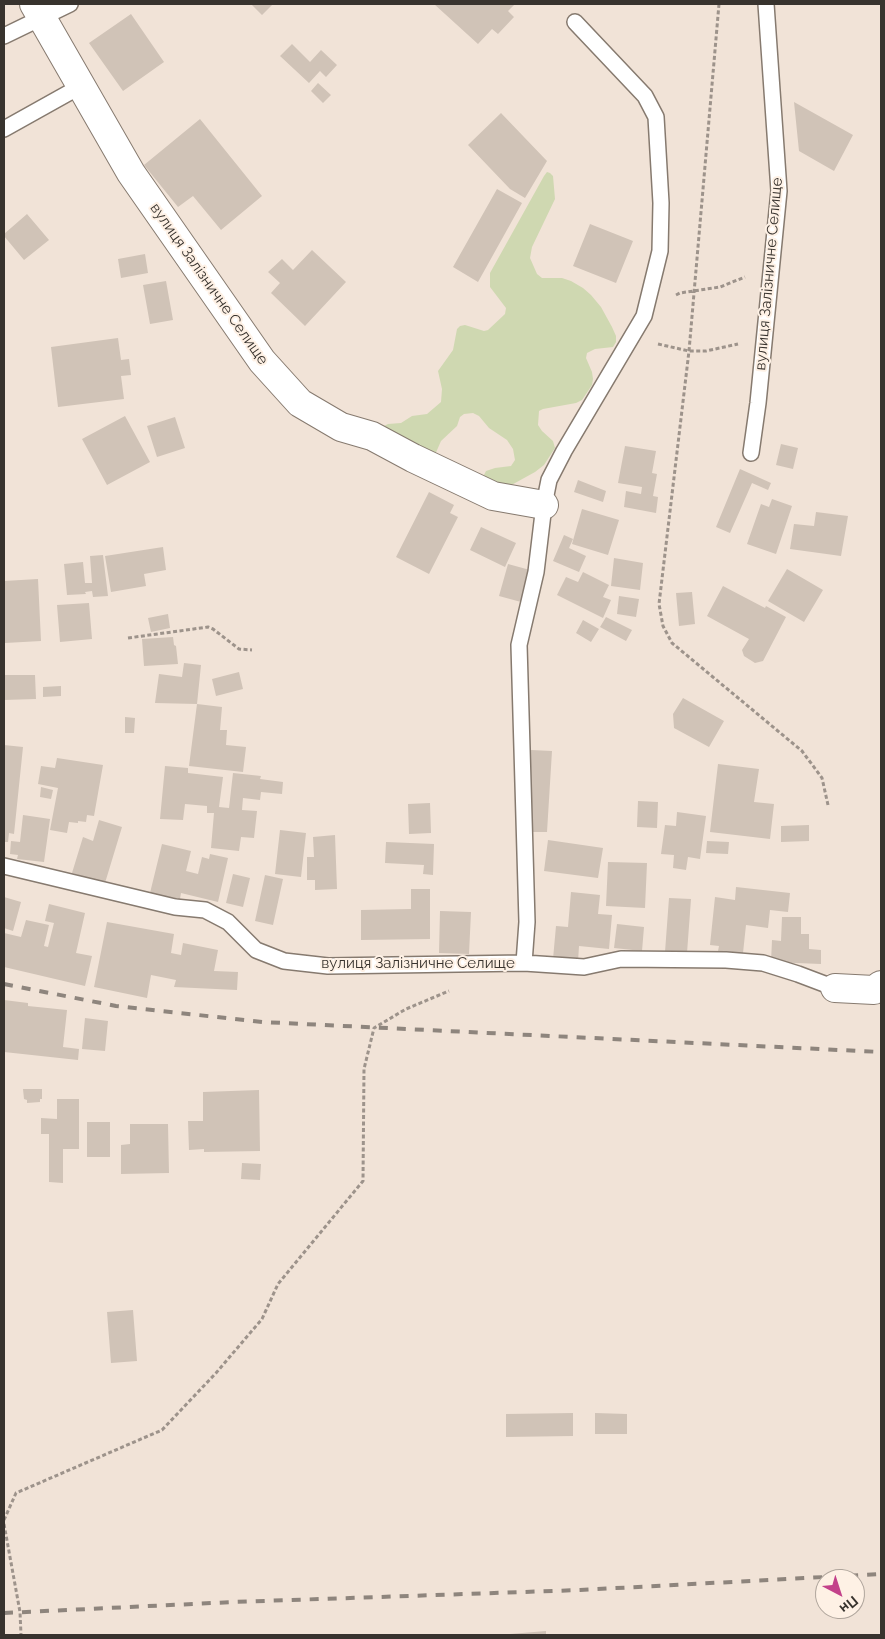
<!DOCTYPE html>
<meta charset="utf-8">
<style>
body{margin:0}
#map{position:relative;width:885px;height:1639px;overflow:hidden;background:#f1e3d7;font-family:Raleway,sans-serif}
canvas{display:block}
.frame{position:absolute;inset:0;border:5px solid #38332e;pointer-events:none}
.north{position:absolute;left:815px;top:1569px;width:50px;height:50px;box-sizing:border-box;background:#fef1e5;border:1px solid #afa59c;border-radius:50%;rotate:140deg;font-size:14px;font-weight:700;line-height:20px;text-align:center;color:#38332e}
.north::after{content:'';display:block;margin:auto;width:18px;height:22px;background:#c3418a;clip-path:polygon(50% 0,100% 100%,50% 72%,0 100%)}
</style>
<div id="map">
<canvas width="885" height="1639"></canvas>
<div class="frame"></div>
<div class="north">Пн</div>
</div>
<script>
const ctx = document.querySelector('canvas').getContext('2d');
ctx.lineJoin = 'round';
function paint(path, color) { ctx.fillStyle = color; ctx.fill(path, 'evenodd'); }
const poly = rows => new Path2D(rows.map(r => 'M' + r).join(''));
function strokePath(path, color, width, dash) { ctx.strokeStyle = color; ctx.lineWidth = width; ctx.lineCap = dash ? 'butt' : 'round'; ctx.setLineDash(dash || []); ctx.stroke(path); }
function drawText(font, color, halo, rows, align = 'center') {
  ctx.font = font + ' Raleway,sans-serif'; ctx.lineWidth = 4; ctx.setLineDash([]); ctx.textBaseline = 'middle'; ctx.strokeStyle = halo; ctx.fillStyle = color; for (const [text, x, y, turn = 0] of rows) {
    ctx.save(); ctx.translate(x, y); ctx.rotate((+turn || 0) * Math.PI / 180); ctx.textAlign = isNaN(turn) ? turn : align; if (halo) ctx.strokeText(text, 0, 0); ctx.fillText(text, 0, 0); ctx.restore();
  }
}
paint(poly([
 [547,172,550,173,553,176,555,199,532,247,530,258,537,274,542,278,562,278,571,281,583,288,591,295,601,307,612,327,616,336,616,342,613,347,595,349,587,353,586,358,592,372,593,379,592,385,582,400,576,403,543,409,539,411,538,425,542,431,553,441,555,448,544,465,535,472,506,488,486,483,484,475,486,471,495,468,511,466,515,460,513,449,507,440,489,428,479,416,473,413,464,414,460,417,457,426,441,441,434,457,383,429,384,426,388,424,401,423,412,416,427,414,441,402,442,389,438,371,453,350,457,329,460,326,465,325,484,331,488,330,505,314,506,308,490,287,490,273,544,176]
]), '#cfd8b1');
paint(poly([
 [251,4,273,4,262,15],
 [434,4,515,4,508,11,514,17,498,34,492,29,478,44],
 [131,14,164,62,123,91,89,43],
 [292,44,310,62,321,50,337,65,326,77,320,71,309,83,280,56],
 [318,83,331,95,323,103,311,91],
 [794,102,853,135,834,171,799,151],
 [501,113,547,161,525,198,510,189,468,145],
 [200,119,262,196,221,230,193,196,178,207,144,165],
 [497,189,522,203,478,282,453,267],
 [27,214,49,240,24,260,4,236,4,234],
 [590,224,633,241,616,283,573,266],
 [312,250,346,282,305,326,271,293,280,283,268,272,282,259,293,270],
 [145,254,148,273,121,278,118,259],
 [166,281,173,320,150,324,143,285],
 [118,338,121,360,129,359,131,375,121,376,124,399,58,407,51,347],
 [125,416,150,462,107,485,82,439],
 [175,417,185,448,157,457,147,426],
 [781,444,798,448,793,469,776,465],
 [625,446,656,451,652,473,657,474,653,496,658,497,656,513,624,507,626,491,641,494,642,487,618,483],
 [740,469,771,483,768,490,752,483,730,533,716,527],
 [578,480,606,491,603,502,574,492],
 [429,492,454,505,450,513,458,517,429,574,396,557],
 [772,499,792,506,776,554,747,544,761,504,769,507],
 [582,509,619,520,608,555,572,544],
 [816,512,848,516,841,556,790,549,794,524,814,526],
 [481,527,516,543,505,567,470,550],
 [564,535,573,539,569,548,586,556,579,572,553,561],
 [163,547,166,570,144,574,146,586,111,592,105,556],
 [103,555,108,596,93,597,92,591,85,592,86,594,67,595,64,564,83,562,85,583,92,583,90,556],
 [614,558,643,563,640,590,611,586],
 [508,564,530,570,521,602,499,596],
 [787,569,823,590,804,622,768,601],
 [583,572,609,585,603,597,611,600,603,618,557,595,566,577,578,582],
 [38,579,41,641,5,643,4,581],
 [723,586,765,608,766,606,786,617,763,661,755,663,744,656,742,650,749,639,707,616],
 [692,592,695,624,679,626,676,593],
 [619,596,639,599,636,617,617,614],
 [89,603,92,639,60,642,57,605],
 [168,614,170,628,151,632,148,618],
 [606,617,632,630,626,641,600,627],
 [583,620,599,629,591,642,576,633],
 [173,637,174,645,176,646,178,664,144,666,142,639],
 [184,663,201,665,197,704,222,707,220,730,227,730,226,745,246,747,243,772,189,766,197,704,155,703,159,674,182,677],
 [239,672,243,689,216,696,212,679],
 [4,675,35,675,36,699,4,700],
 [61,686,61,696,43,697,43,687],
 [683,698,724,721,709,747,674,728,673,714],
 [125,717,135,718,134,733,125,733],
 [4,745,23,747,14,834,9,833,8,842,4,842],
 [531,750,552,751,547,832,530,832],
 [57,758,103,765,94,816,87,815,86,822,78,821,78,823,69,822,67,833,50,830,58,788,38,784,41,766,55,768],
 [718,764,759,769,754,802,774,804,770,839,710,832],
 [165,766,188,768,188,773,223,777,219,807,229,808,233,773,261,776,260,779,283,782,282,794,261,792,260,800,243,798,242,810,257,811,254,838,241,837,239,851,211,848,214,813,207,813,207,806,185,804,183,820,160,819],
 [41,787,53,790,51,799,40,797],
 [638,801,658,802,657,828,637,827],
 [430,803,431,833,409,834,408,804],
 [677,812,706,816,700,859,688,857,686,870,673,868,674,855,661,854,665,825,676,826],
 [23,815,50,819,44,862,17,859,18,855,10,854,11,841,20,842],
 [99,820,122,827,105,883,72,873,83,837,93,841],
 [809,825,809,841,781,842,781,826],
 [280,830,306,833,301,877,275,874],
 [335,835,337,889,315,890,315,880,307,880,307,857,314,857,313,837],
 [548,840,603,848,598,878,544,871],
 [707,841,729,842,728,854,706,853],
 [386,842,434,844,433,875,423,874,424,865,385,863],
 [162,844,191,851,186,871,198,874,202,857,209,859,210,854,228,858,218,902,181,893,180,899,150,893],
 [608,862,647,863,645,908,606,906],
 [233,874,250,878,243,907,226,903],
 [265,875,283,879,273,925,255,921],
 [736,887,790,893,788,912,770,910,768,928,746,925,743,953,718,951,719,946,710,945,715,897,735,900],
 [411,889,430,889,430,939,361,940,361,910,411,909],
 [571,892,600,895,598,914,612,915,609,949,579,946,578,962,553,959,556,926,568,927],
 [4,897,21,902,13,931,4,928],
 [669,898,691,899,687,953,665,952],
 [49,904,85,913,76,953,92,956,85,986,4,967,4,933,21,937,26,920,49,925,44,946,48,947,54,923,45,921],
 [440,911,471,912,469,954,439,953],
 [782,917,801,917,801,934,809,934,809,949,821,950,821,964,771,962,772,940,781,941],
 [107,922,174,934,171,953,181,955,183,943,218,950,214,971,238,972,237,990,174,987,176,980,151,975,147,998,94,987],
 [617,924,644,927,642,951,614,948],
 [4,1000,28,1003,28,1006,67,1010,63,1047,79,1049,78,1060,4,1052],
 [85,1018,108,1021,105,1051,82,1049],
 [23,1089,42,1089,42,1099,40,1099,40,1102,27,1103,27,1100,24,1099],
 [259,1090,260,1151,204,1152,204,1149,189,1150,188,1121,203,1121,203,1092],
 [57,1099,79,1099,79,1149,63,1149,63,1183,49,1182,49,1134,41,1134,41,1118,57,1119],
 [87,1122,110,1122,110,1157,87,1157],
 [130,1124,168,1124,169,1173,121,1174,121,1145,130,1144],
 [242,1163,261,1164,260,1180,241,1179],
 [133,1310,137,1361,111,1363,107,1312],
 [573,1413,573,1436,506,1437,506,1414],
 [595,1413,627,1414,627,1434,595,1434],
 [546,1631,546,1635,510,1635,510,1634]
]), '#d0c3b7');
const service = poly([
 [4,36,70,4],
 [4,129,81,86],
 [751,453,758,403,779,191,766,4],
 [4,866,175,907,205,910,228,922,256,950,284,961,328,966,524,963,584,967,621,959,726,960,763,963,798,974,835,988],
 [524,963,527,922,519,645,536,572,544,505,549,480,564,451,644,316,660,251,661,203,656,117,645,96,575,22]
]);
const minor = poly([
 [34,4,131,173,262,361,300,403,341,427,372,436,413,458,493,496,544,505],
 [835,988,874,990,881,985]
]);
strokePath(service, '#867a6f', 18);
strokePath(minor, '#867a6f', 30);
strokePath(poly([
 [719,4,689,351,659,604,663,626,672,643,802,751,822,778,828,805],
 [676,295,680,293,720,287,745,277],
 [658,344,689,351,706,351,738,344],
 [128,638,208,627,213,629,239,649,252,650],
 [4,1520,16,1493,162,1430,216,1373,262,1319,278,1284,363,1181,364,1069,374,1028,406,1009,449,991],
 [4,1524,20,1612,21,1635]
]), '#9d938b', 3, [4, 2.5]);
strokePath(service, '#fff', 15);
strokePath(minor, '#fff', 28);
strokePath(poly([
 [4,984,116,1006,262,1022,881,1052],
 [4,1613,234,1602,580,1590,881,1574]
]), '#8e857d', 4, [9, 9]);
drawText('15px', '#38332e', '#fef1e5', [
 ["вулиця Залізничне Селище",769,274,-85],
 ["вулиця Залізничне Селище",209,284,55],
 ["вулиця Залізничне Селище",418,963]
]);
</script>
